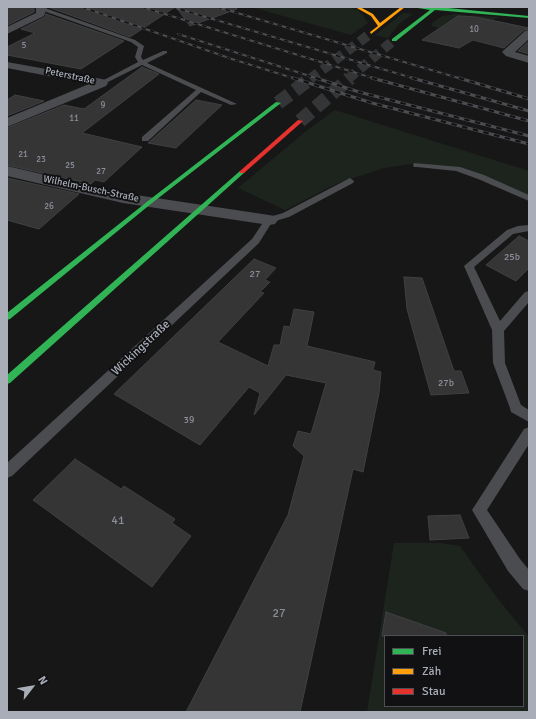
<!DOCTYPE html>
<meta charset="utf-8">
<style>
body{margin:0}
#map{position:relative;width:536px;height:719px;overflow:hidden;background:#171717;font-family:Signika,sans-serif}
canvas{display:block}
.frame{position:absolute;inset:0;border:8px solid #a8adb8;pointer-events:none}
.legend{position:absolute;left:384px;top:635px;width:140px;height:72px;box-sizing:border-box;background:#111113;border:1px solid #4d4f55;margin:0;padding:5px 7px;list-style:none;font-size:12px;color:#a8adb8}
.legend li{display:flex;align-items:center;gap:8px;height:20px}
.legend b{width:20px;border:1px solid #4d4f55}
.north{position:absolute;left:12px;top:667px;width:40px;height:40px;-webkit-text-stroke:3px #111113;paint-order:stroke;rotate:59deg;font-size:11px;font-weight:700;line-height:16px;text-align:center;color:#a8adb8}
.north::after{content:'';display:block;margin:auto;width:14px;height:18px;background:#a8adb8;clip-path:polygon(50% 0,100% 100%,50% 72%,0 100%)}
</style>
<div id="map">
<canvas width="536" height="719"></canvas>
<div class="frame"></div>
<ul class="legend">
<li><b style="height:5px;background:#30b455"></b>Frei</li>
<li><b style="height:5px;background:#ff9f0a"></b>Zäh</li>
<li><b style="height:5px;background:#e5322d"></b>Stau</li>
</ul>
<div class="north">N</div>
</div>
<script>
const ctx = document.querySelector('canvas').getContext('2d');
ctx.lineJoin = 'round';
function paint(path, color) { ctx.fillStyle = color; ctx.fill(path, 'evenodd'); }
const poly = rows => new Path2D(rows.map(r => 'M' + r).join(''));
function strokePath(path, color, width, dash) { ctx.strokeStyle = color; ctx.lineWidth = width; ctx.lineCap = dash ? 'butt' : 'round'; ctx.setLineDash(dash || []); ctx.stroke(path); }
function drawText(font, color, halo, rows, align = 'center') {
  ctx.font = font + ' Signika,sans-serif'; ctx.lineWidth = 4; ctx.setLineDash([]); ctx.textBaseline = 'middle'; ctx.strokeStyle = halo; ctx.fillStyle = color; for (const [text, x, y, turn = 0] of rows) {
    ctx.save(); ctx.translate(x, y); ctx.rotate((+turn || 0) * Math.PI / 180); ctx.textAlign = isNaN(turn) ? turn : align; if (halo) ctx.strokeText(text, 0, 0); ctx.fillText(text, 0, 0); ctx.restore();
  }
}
paint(poly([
 [251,7,348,7,360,10,358,11,363,15,368,23,351,35],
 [403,13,413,14,399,24,388,38,375,35],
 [455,14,499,17,493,20,468,15,465,17,458,16,439,28,432,26,431,24,442,16],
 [335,110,529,171,529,195,483,175,418,163,384,168,350,179,336,184,285,210,238,188,305,132],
 [394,543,441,543,460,546,498,599,529,637,529,712,367,712],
 [385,636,523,636,523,706,385,706]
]), '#1d241e');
const building = poly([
 [7,7,34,7,34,12,8,25,7,24,7,7],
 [48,7,175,7,130,37,48,7],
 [176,7,236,7,237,9,190,26,176,7],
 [46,14,124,41,81,69,7,55,7,47,35,33,21,29,45,17,46,14],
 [458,16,476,17,529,28,529,29,524,30,504,48,473,40,459,48,422,40,458,16],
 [529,41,529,54,518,51,529,41],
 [142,67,159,74,82,133,142,147,104,182,95,180,91,184,7,165,7,128,64,105,84,109,142,67],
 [15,95,44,101,7,116,7,100,15,95],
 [196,100,222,105,176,148,148,143,196,100],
 [7,178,79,194,39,229,7,220,7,178],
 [519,236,529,241,529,268,516,281,486,265,519,236],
 [254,259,276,268,265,280,270,282,260,292,264,293,218,342,268,366,274,345,280,345,284,326,290,327,294,309,314,312,307,346,375,362,373,370,381,372,379,393,363,472,353,469,300,712,186,712,288,515,304,456,293,446,298,431,311,434,326,383,286,375,254,415,260,393,249,387,200,445,114,394,254,259],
 [404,277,422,278,454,371,461,371,469,393,431,395,407,309,404,277],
 [75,459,121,489,124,486,175,519,172,523,191,536,152,587,33,500,75,459],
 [460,515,469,538,430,540,428,516,460,515],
 [386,612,446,633,446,636,382,636,386,612]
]);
paint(building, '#353536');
strokePath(building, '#3f4043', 1);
strokePath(poly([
 [310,79,371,33],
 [348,79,394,40]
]), '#343537', 10, [10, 5.5]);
strokePath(poly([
 [278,103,311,78],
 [300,121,350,78]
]), '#343537', 14, [14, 7]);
paint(poly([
 [38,7,42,7,135,40,144,46,141,57,143,60,163,51,167,51,167,53,147,63,237,104,231,105,201,92,148,141,142,141,142,137,196,90,142,65,104,84,100,84,100,82,138,62,135,57,138,47,131,42,38,9,38,7],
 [414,163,460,167,484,175,529,195,529,201,478,179,456,171,417,167,414,167,413,165,414,163],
 [350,178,354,181,353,183,289,217,272,222,259,243,12,476,7,478,7,463,252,239,266,218,283,213,350,178],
 [529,225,529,231,513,234,474,267,500,321,525,292,529,291,529,302,504,331,505,363,521,405,529,410,529,422,511,412,510,408,493,363,492,330,464,266,507,230,518,226,529,225],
 [529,427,529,444,487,510,520,559,529,570,529,591,523,589,508,571,472,510,524,429,529,427]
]), '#4b4c50');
paint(poly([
 [36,7,47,7,44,16,7,34,7,27,36,13,36,7],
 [529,30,529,39,515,52,529,56,529,63,506,56,502,52,504,50,525,31,529,30],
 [7,62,102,79,106,80,108,83,106,86,7,127,7,118,89,84,7,68,7,62],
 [7,166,123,193,269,215,275,216,278,220,275,224,269,225,123,203,7,176,7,166]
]), '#4b4c50');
paint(poly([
 [412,7,438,7,529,16,529,18,435,10,396,41,392,41,392,39,430,10,412,7],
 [276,102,281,103,152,203,10,319,7,320,7,313,148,201,276,102],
 [240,171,245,172,10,383,7,384,7,375,240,171]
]), '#30b455');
paint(poly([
 [355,7,360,7,373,14,380,23,401,7,405,7,371,34,370,32,378,26,371,16,355,7]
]), '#ff9f0a');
paint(poly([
 [298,120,303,121,244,173,240,173,240,171,298,120]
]), '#e5322d');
const railFar1 = poly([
 [82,7,232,59,296,79],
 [142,7,376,79],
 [172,7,416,79],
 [217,7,462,79],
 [178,34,319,79]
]);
const rail = poly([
 [293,78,372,103,529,144],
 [316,78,359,92,529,136],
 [372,78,529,121],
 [412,78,529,111],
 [459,78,529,99]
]);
strokePath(railFar1, '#4b4c4f', 2);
strokePath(rail, '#4b4c4f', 3);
strokePath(railFar1, '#111113', 1.5, [4.5]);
strokePath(rail, '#111113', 2, [5.5]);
drawText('9px', '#8b8f98', null, [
 ["10",474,30],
 ["5",24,46],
 ["9",103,106],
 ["11",74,119],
 ["21",23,155],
 ["23",41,160],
 ["25",70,166],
 ["27",101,172],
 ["26",49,207]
]);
drawText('10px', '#a8adb8', '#111113', [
 ["Peterstraße",70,76,12],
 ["Wilhelm-Busch-Straße",91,189,12]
]);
drawText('10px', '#8b8f98', null, [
 ["25b",512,257],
 ["27",255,274],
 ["27b",446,383],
 ["39",189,420]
]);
drawText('12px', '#a8adb8', '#111113', [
 ["Wickingstraße",141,348,-43]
]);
drawText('12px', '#8b8f98', null, [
 ["41",118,521],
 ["27",279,614]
]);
</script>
